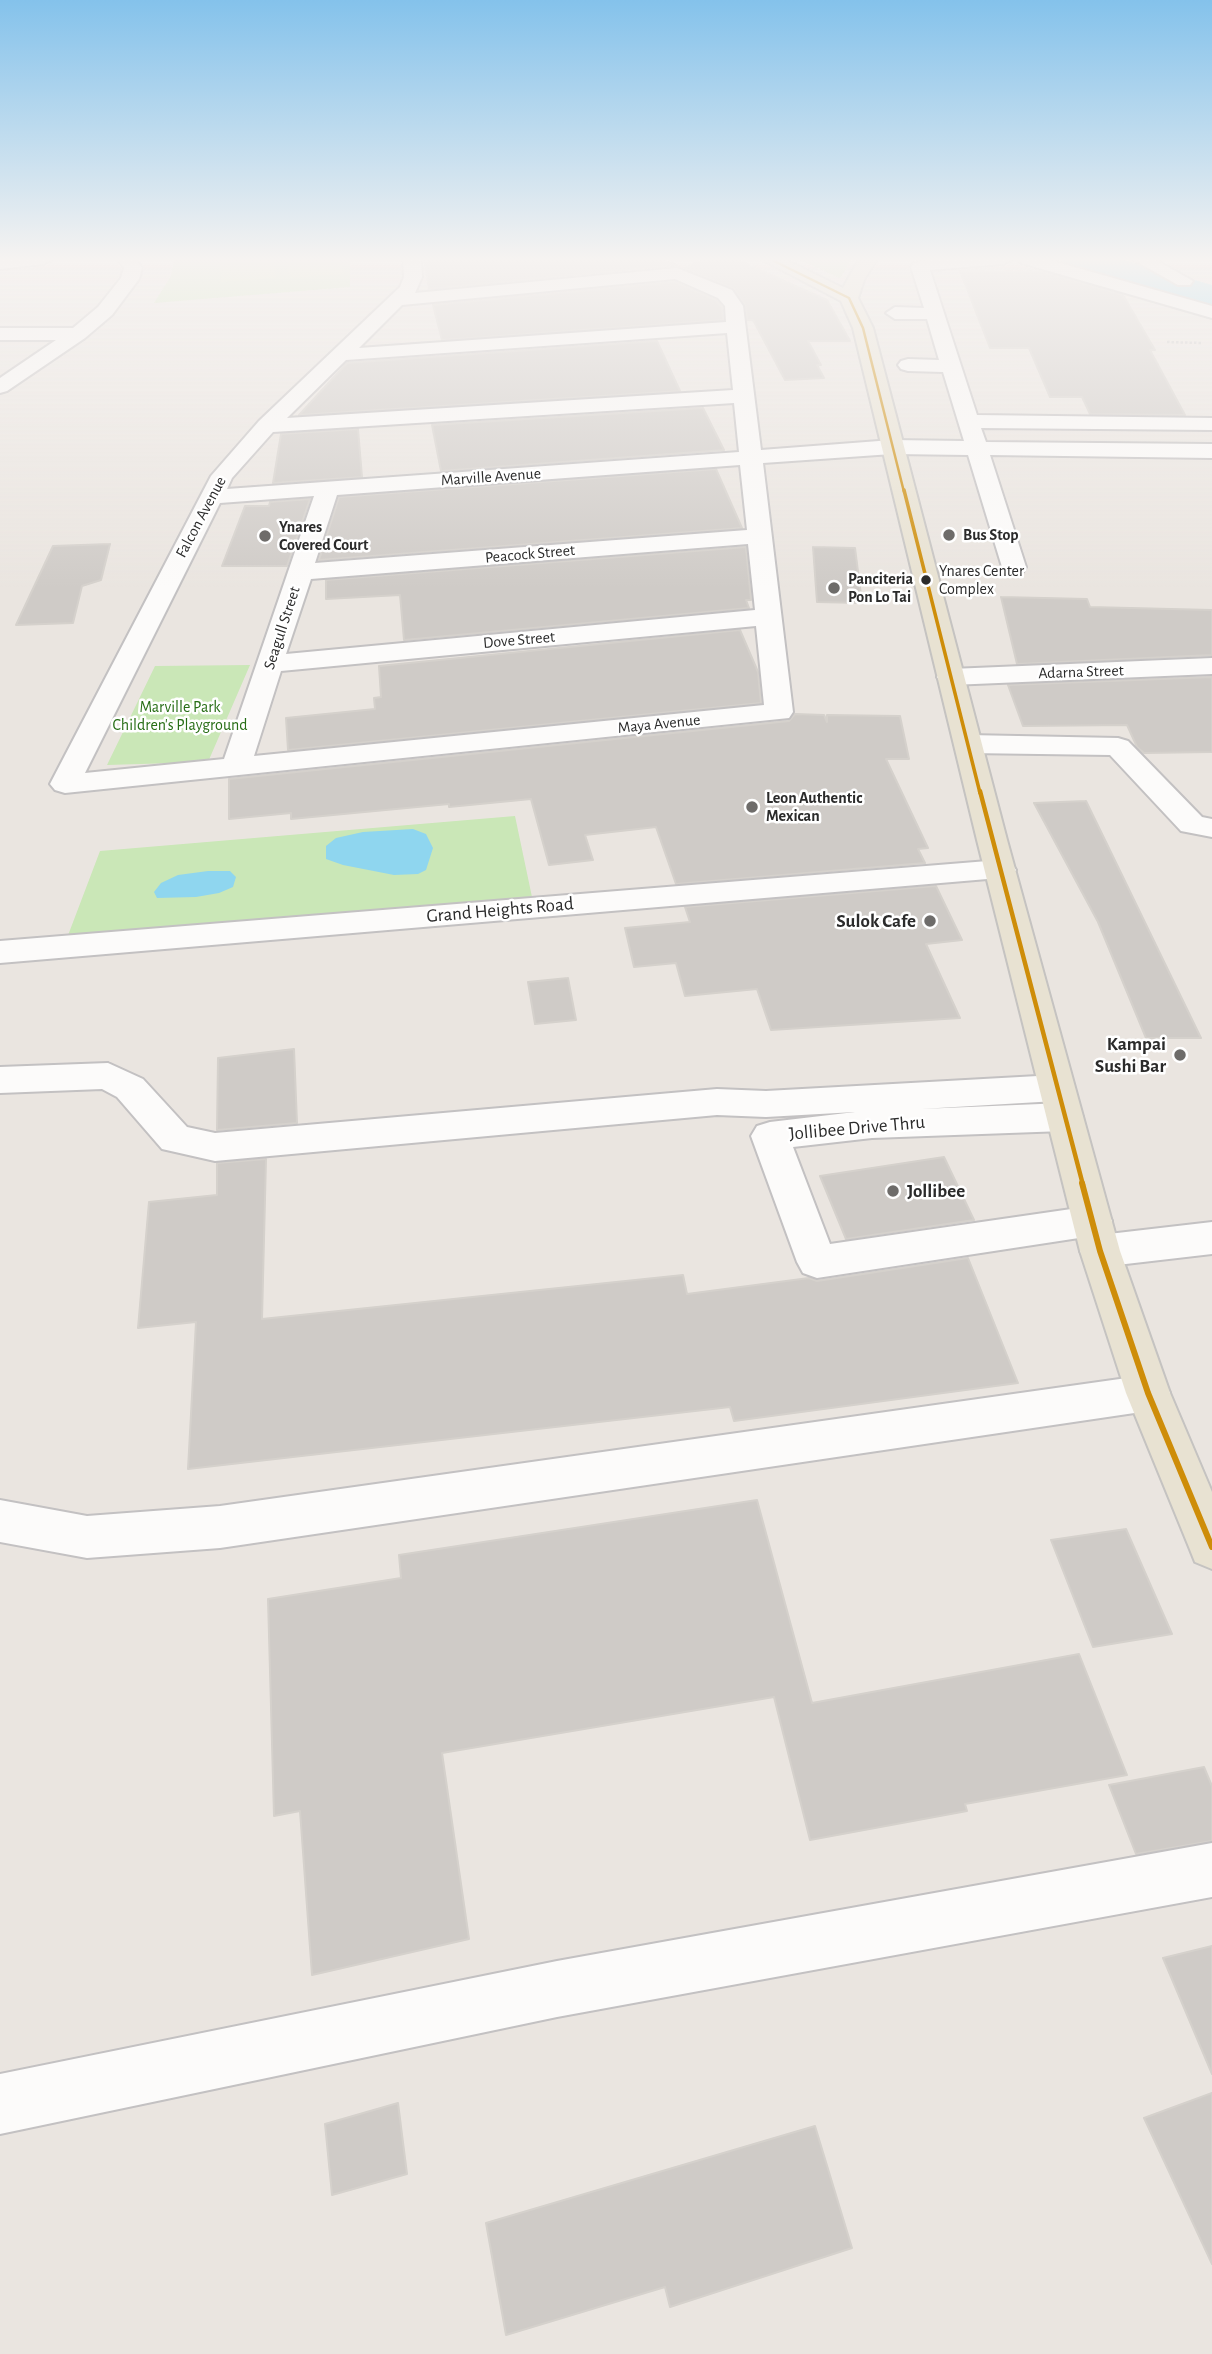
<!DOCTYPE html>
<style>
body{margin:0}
canvas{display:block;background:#eae5e0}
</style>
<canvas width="1212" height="2354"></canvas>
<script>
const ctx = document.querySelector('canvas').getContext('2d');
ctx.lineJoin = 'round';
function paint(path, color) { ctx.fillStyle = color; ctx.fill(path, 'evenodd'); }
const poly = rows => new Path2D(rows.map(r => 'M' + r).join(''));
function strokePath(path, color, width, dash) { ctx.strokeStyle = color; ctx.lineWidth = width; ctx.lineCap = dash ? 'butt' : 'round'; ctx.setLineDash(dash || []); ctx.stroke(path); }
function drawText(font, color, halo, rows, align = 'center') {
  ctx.font = font + ' "Alegreya Sans",sans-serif'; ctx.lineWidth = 5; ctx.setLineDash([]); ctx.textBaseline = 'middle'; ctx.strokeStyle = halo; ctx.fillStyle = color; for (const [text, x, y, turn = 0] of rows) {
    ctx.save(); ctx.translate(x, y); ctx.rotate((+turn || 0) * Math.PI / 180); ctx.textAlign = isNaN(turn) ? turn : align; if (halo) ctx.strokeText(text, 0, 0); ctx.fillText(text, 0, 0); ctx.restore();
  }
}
paint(poly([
 [174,259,350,259,350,287,154,303,171,276],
 [797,259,852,259,840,278],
 [250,665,208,762,107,765,155,666],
 [515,816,532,897,67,938,100,851]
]), '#cae7b7');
paint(poly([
 [219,259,273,259,276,278,221,282],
 [286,259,339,259,344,274,290,278]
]), '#d6ebb4');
paint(poly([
 [413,829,426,834,433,848,426,870,418,874,394,875,343,865,326,859,326,846,336,838,363,832],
 [208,871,230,871,236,877,233,887,219,893,196,897,157,898,154,892,161,883,178,875]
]), '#8fd6ef');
paint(poly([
 [1060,259,1121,259,1212,285,1212,310,1065,267,1060,259]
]), '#8fd6ef');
const building = poly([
 [424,259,658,259,677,265,429,289,424,259],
 [706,259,735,259,827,300,850,341,808,341,821,365,817,365,824,378,785,380,753,320,747,320,745,305,734,289,684,268,706,259],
 [960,271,1044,272,1123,295,1155,350,1150,350,1185,415,1090,414,1082,397,1050,397,1029,348,990,348,960,271],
 [675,282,716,300,722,307,723,320,442,340,433,305,675,282],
 [657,341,680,391,299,415,347,363,657,341],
 [703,408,724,450,441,471,432,425,703,408],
 [358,429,362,477,273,483,281,434,358,429],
 [716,469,742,528,319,560,339,497,716,469],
 [310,499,287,566,222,566,245,506,269,506,270,502,310,499],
 [110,544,101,580,82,586,73,623,16,625,53,546,110,544],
 [746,547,751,600,746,600,749,608,404,640,400,595,326,599,326,580,746,547],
 [813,547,855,548,862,603,817,602,813,547],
 [1001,597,1087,599,1090,607,1212,610,1212,655,1017,664,1001,597],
 [740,630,758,672,761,703,288,750,286,718,375,709,374,698,381,697,379,666,740,630],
 [1212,677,1212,752,1144,753,1137,747,1127,725,1023,726,1008,685,1212,677],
 [795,714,824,715,827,722,827,715,900,716,909,759,886,759,928,848,918,849,925,863,676,884,656,827,585,835,593,860,549,865,531,799,449,807,449,804,291,819,291,813,229,819,229,779,789,721,795,714],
 [1086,801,1105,840,1201,1038,1146,1038,1098,922,1034,803,1086,801],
 [936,886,962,940,926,944,960,1018,771,1030,757,989,685,996,676,963,634,967,625,928,690,922,685,907,936,886],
 [568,978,576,1020,535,1024,528,982,568,978],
 [294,1049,297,1123,217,1130,218,1058,294,1049],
 [944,1157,974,1220,846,1239,820,1176,944,1157],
 [266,1159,262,1319,683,1275,687,1294,809,1278,817,1281,968,1258,1018,1383,734,1421,730,1407,188,1469,196,1322,138,1328,149,1202,217,1195,217,1163,266,1159],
 [757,1500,812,1703,1079,1654,1127,1775,965,1804,967,1811,810,1840,774,1697,442,1753,469,1939,312,1975,300,1811,274,1816,268,1599,401,1578,399,1555,757,1500],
 [1126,1529,1172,1634,1093,1647,1051,1540,1126,1529],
 [1204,1767,1212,1786,1212,1841,1136,1854,1109,1785,1204,1767],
 [1212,1946,1212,2074,1163,1958,1212,1946],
 [1212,2093,1212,2264,1144,2118,1212,2093],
 [398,2103,407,2174,332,2195,325,2124,398,2103],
 [815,2126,852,2248,670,2307,665,2287,506,2335,486,2223,815,2126]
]);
paint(building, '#cfcbc7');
strokePath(building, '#d5d1cc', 2);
const minor = poly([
 [0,259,53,259,44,264,0,269,0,259],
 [118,259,136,259,142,268,139,279,112,315,85,338,7,391,0,393,0,378,56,340,0,340,0,328,73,328,98,307,121,278,124,268,118,259],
 [403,259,421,259,422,277,415,293,677,268,732,290,743,306,761,450,892,440,964,441,943,372,908,371,901,369,898,365,901,361,908,359,939,360,927,319,895,319,886,313,895,307,924,308,911,267,914,263,933,259,1013,259,1004,264,930,270,977,415,1212,418,1212,430,981,428,986,442,1212,444,1212,458,990,455,1026,567,1023,572,1014,574,1005,572,1002,567,968,455,892,454,763,463,793,712,789,718,65,793,55,790,50,784,211,476,259,421,400,287,404,277,403,259],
 [675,279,718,298,725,306,726,322,359,348,402,305,675,279],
 [727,333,733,390,287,418,346,360,727,333],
 [734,403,739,452,227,489,232,478,273,432,734,403],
 [740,465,747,530,315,563,337,495,740,465],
 [314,496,224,759,85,773,220,503,314,496],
 [748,544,755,610,286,654,311,579,748,544],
 [756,626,764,705,254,756,281,671,756,626],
 [1018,259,1046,259,1212,306,1212,318,1021,263,1018,259],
 [1132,259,1154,259,1193,281,1190,285,1178,285,1132,259],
 [1212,658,1212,674,951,685,941,683,937,677,941,671,951,669,1212,658],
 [968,735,1118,738,1128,741,1202,817,1212,819,1212,837,1181,831,1110,755,968,753,958,750,954,744,958,738,968,735],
 [1000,860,1011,863,1016,870,1011,877,0,963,0,941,1000,860],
 [108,1063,143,1079,187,1127,215,1133,717,1089,766,1091,1056,1075,1069,1079,1074,1088,1069,1097,1056,1101,921,1109,1064,1103,1077,1107,1083,1117,1077,1127,1064,1131,872,1138,793,1147,830,1244,1092,1206,1106,1210,1112,1221,1106,1232,1092,1236,817,1278,803,1273,797,1262,751,1136,757,1126,770,1122,855,1112,766,1117,717,1115,215,1161,162,1149,117,1097,102,1089,0,1093,0,1067,108,1063],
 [1212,1222,1212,1254,1100,1267,1086,1262,1080,1251,1086,1240,1100,1235,1212,1222],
 [1148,1375,1163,1380,1170,1393,1163,1406,1148,1411,220,1548,87,1558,0,1542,0,1500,87,1516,220,1506,1148,1375],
 [1212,1843,1212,1897,557,2017,0,2134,0,2074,557,1961,1212,1843]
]);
const major = poly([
 [761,259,784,259,843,288,859,259,877,259,864,280,858,298,873,328,1007,840,1120,1251,1170,1393,1212,1492,1212,1569,1195,1562,1189,1547,1126,1393,1080,1251,977,840,853,328,841,301,761,259]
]);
strokePath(minor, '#c3c1c2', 4);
strokePath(major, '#c5c3c1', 4);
strokePath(poly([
 [1167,342,1201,343]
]), '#c8c7c7', 2.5, [2.5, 2]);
paint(minor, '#fcfbfa');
paint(major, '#e8e2d2');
strokePath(poly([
 [770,259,849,298,863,328,904,492]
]), '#ce8d09', 2.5);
strokePath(poly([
 [904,490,980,793]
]), '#ce8d09', 3.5);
strokePath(poly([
 [980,791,1083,1185]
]), '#ce8d09', 4.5);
strokePath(poly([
 [1082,1183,1100,1251,1148,1393,1212,1547]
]), '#ce8d09', 6);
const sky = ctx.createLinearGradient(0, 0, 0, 589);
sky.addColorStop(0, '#84c2eb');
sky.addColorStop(0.44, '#f6f3f1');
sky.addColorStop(1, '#f6f3f100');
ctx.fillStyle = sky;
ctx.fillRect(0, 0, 1212, 589);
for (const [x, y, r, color] of [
 [949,535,7,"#6e6c6a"],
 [265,536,7,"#6e6c6a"],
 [926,580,6,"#2b2b2b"],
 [834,588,7,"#6e6c6a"],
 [752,807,7,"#6e6c6a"],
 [930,921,7,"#6e6c6a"],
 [1180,1055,7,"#6e6c6a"],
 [893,1191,7,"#6e6c6a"]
]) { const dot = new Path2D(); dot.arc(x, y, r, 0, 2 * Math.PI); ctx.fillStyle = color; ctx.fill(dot); strokePath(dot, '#fff', 2.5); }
drawText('16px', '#2b2b2b', '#fff', [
 ["Marville Avenue",491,477,-4],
 ["Falcon Avenue",201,517,-62],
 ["Peacock Street",530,554,-5],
 ["Seagull Street",282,628,-72],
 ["Dove Street",519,640,-5],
 ["Adarna Street",1081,672,-2],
 ["Maya Avenue",659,724,-6]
]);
drawText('bold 16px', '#2b2b2b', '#fff', [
 ["Ynares",279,527],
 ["Covered Court",279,545],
 ["Bus Stop",963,535],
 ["Panciteria",848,579],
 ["Pon Lo Tai",848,597],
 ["Leon Authentic",766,798],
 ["Mexican",766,816]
], 'left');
drawText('16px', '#2b2b2b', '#fff', [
 ["Ynares Center",939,571],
 ["Complex",939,589]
], 'left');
drawText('16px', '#276d15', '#fff', [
 ["Marville Park",180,707],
 ["Children's Playground",180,725]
]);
drawText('19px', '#2b2b2b', '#fff', [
 ["Grand Heights Road",500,910,-5],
 ["Jollibee Drive Thru",857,1128,-5]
]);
drawText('bold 19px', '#2b2b2b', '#fff', [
 ["Sulok Cafe",916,921],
 ["Kampai",1166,1044],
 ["Sushi Bar",1166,1066],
 ["Jollibee",907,1191,"left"]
], 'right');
</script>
